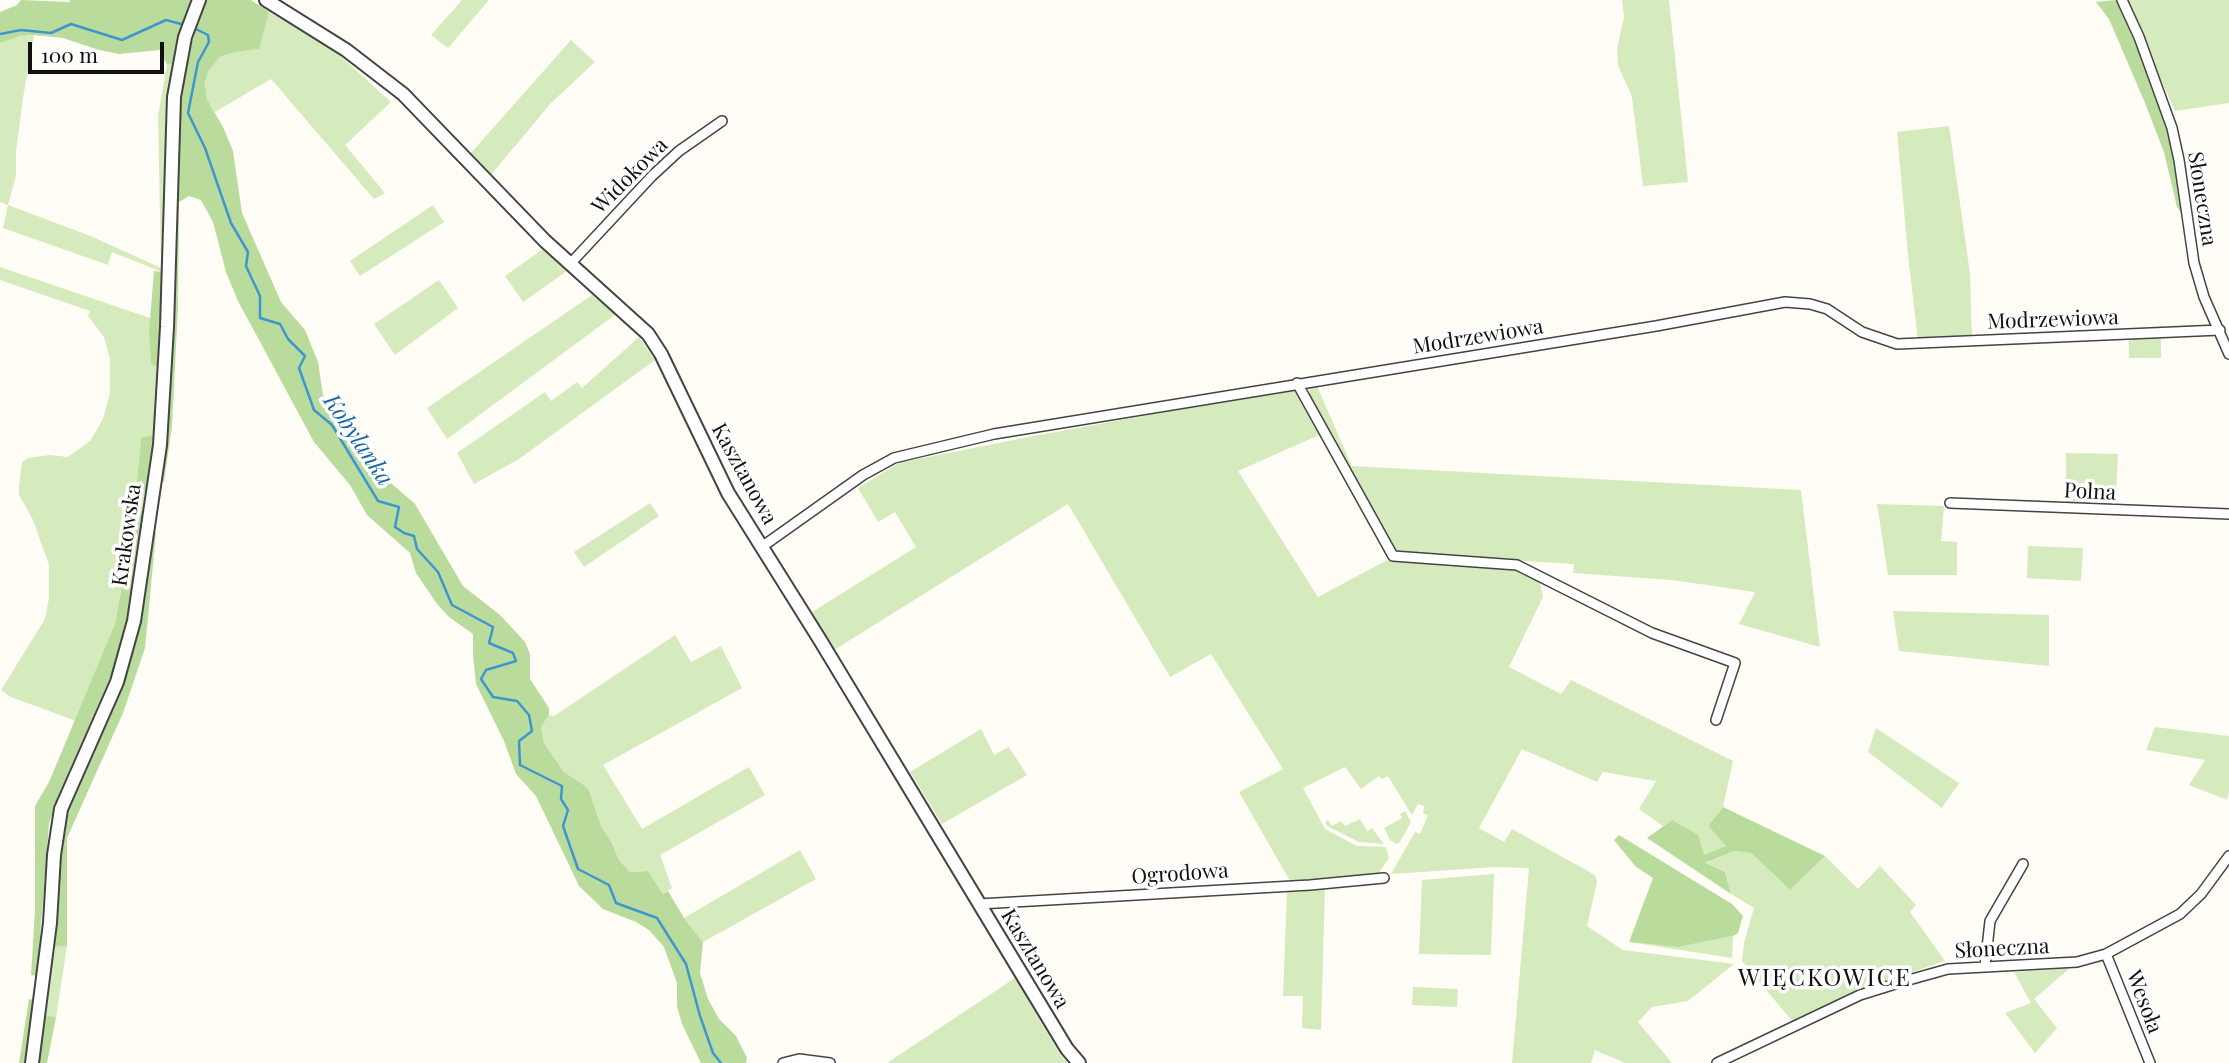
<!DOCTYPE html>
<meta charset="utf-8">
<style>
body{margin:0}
#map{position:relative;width:2229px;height:1063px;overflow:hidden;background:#fffdf5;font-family:"Playfair Display",serif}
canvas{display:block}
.scale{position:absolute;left:28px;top:42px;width:136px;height:32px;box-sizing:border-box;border:4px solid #111;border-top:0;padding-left:9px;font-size:21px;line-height:24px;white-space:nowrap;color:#111;-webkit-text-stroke:5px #fff;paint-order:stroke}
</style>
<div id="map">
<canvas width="2229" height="1063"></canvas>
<div class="scale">100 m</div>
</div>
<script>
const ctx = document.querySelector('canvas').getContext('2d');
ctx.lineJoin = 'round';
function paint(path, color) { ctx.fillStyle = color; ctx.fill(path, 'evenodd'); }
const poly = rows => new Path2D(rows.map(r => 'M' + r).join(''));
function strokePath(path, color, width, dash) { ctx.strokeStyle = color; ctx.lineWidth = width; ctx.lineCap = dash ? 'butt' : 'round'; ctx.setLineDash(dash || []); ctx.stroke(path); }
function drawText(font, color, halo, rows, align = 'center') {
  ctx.font = font + ' "Playfair Display",serif'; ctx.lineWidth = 7; ctx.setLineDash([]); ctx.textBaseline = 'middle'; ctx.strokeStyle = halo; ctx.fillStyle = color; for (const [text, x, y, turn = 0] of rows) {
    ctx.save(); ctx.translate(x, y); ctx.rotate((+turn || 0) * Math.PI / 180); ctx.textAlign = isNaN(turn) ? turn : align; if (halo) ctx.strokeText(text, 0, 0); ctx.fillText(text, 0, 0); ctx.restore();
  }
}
paint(poly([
 [462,0,489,0,448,48,431,35],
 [1622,0,1669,0,1688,182,1643,186,1632,97,1618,65,1617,49,1624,17],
 [2125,0,2229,0,2229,103,2175,111],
 [269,12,335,51,391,102,345,145,385,193,374,199,271,79,215,112,207,99,205,82,208,72,220,57,235,52,258,49],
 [34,35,23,98,16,151,16,175,8,205,93,237,161,268,158,116,167,65,172,64,167,104,162,272,112,252,108,265,3,228,8,205,0,202,0,43,20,36],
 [571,40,595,62,551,103,490,176,470,154],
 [1949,126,1970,274,1972,338,1918,340,1908,255,1897,132],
 [433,205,444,222,360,276,350,261],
 [543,249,567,271,523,302,505,276],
 [0,267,150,318,151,364,158,367,154,435,141,439,136,490,147,492,144,511,134,511,115,624,76,721,11,697,1,690,45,619,49,598,49,565,33,520,19,495,19,486,22,462,28,458,50,455,68,457,90,441,103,419,110,393,110,359,104,337,88,316,90,311,0,280],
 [439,280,458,308,395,355,374,324],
 [592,295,616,314,447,439,427,408],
 [2161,336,2161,358,2129,358,2129,339],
 [639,337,655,360,519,459,474,484,457,453,545,392,551,401,577,382,582,388],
 [1316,384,1352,466,1801,490,1820,647,1739,624,1755,592,1672,580,1573,573,1574,564,1395,553,1310,399,1310,385],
 [1293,389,1319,435,1238,471,1318,597,1389,559,1403,562,1510,567,1540,582,1543,597,1509,667,1561,694,1571,680,1733,761,1723,807,1708,826,1726,846,1703,856,1672,820,1663,826,1639,809,1656,781,1603,772,1597,782,1522,749,1479,828,1504,842,1512,829,1595,875,1597,882,1587,926,1623,950,1734,964,1688,1001,1652,1007,1638,1022,1672,1063,1625,1063,1595,1050,1591,1063,1512,1063,1529,868,1495,867,1391,874,1415,832,1420,834,1428,815,1423,813,1424,806,1418,804,1412,815,1388,776,1382,779,1379,776,1361,789,1345,767,1303,788,1325,829,1357,846,1386,847,1389,858,1377,875,1290,881,1239,792,1283,769,1211,654,1170,677,1068,504,834,650,812,612,916,547,895,512,878,522,858,488,899,463,1028,437],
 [2066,453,2118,454,2115,513,2066,511],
 [650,503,659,516,584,567,574,552],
 [1877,504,1944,506,1941,541,1957,542,1957,575,1888,575],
 [2028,546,2083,548,2081,581,2027,578],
 [1893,611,2049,615,2049,666,1899,651],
 [675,635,691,662,721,646,742,688,603,765,642,829,749,767,765,795,660,855,672,888,663,894,648,871,630,872,619,860,612,843,601,826,589,790,584,785,564,772,544,743,541,727,549,715,554,716],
 [2155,727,2229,736,2229,792,2227,800,2189,785,2205,760,2146,750],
 [1876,728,1959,783,1942,808,1868,752],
 [981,729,994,755,1009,747,1027,775,942,824,910,772],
 [1405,811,1411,822,1400,842,1397,844,1390,840,1384,828,1402,818,1400,814],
 [1360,819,1367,831,1372,828,1384,844,1359,842,1327,826,1325,822,1328,820,1332,826,1341,821,1345,826],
 [800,850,816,879,703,942,684,918],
 [1734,851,1751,853,1790,890,1825,856,1858,889,1880,866,1916,905,1910,912,1945,961,1880,983,1793,1022,1742,961,1744,943,1754,908,1731,894,1725,872,1704,864],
 [1494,874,1491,955,1419,954,1422,880],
 [1325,888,1321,1030,1302,1028,1303,996,1283,996,1287,891],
 [1733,936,1732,958,1629,942,1678,947],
 [67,946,56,1017,44,1015,55,947],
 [2070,968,2034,999,2057,1028,2035,1053,2005,1013,2031,1003,2014,972],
 [1015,978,1059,1053,1067,1063,887,1063],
 [1413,987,1458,989,1457,1007,1412,1005]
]), '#d5ebbd');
paint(poly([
 [21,0,69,2,70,0,197,0,172,64,167,65,160,50,119,54,99,50,63,38,34,35,20,36,0,43,0,12,17,5],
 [206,0,251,0,269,12,259,49,235,52,220,57,208,72,205,82,207,99,223,127,233,151,242,213,281,302,305,330,318,362,323,395,344,414,362,436,375,462,391,483,415,504,463,586,500,615,525,642,530,654,530,679,549,708,549,715,541,727,544,743,564,772,584,785,589,790,601,826,612,843,619,860,630,872,648,871,663,894,668,891,684,918,703,942,700,973,708,999,719,1019,736,1036,747,1058,746,1063,701,1063,682,1024,677,1006,677,983,664,947,649,930,636,922,603,909,579,886,536,796,516,774,504,741,476,684,473,655,473,634,449,617,437,604,416,573,410,553,367,515,350,485,314,442,238,301,226,272,213,222,201,200,189,196,179,202,178,307,172,426,164,482,158,481,178,84],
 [2116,0,2162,101,2170,129,2185,218,2177,207,2164,152,2145,103,2109,19,2096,2],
 [154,271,162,272,158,367,151,364,149,331],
 [154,435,147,492,136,491,141,438],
 [135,511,144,511,126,625,112,673,58,796,49,824,37,976,31,975,35,911,35,806,49,782,115,624],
 [151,532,156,533,145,648,123,713,67,838,67,946,55,947,57,850,62,819,127,663],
 [1723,807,1825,856,1790,890,1751,853,1734,851,1705,863,1725,872,1731,894,1647,838,1672,820,1698,835,1704,855,1726,846,1708,826],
 [1619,835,1732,904,1743,916,1738,933,1733,936,1678,947,1629,942,1653,878,1635,866,1614,840],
 [29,999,34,1000,25,1063,19,1063],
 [44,1015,56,1017,47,1063,37,1063]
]), '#b9dc9c');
strokePath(poly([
 [194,28,208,35,209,42,198,62,188,113,205,148,231,223,248,252,246,266,260,296,260,318,280,324,288,339,305,356,299,368,314,410,332,425,378,501,399,507,395,527,404,533,414,536,417,549,438,572,452,605,493,627,489,643,513,653,516,661,486,670,481,679,493,697,517,701,529,715,532,731,519,741,520,765,562,786,561,799,568,810,563,826,578,869,609,885,616,903,657,918,686,964,700,1016,713,1053,721,1063],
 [0,34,21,30,51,33,71,24,122,40,166,20,185,25]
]), '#3f96cf', 2.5);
const minor = poly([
 [2122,0,2139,37,2172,128,2179,160,2194,263,2204,297,2229,354],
 [570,264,652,176,679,151,722,121],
 [1297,383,1393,556,1517,565,1652,633,1735,663,1716,720],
 [1950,503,2229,514],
 [763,546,863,475,894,458,994,434,1656,326,1785,302,1810,304,1827,309,1862,332,1897,344,2220,330],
 [979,904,1310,885,1384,878],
 [2106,954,2150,1063],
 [1985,966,1990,921,2023,864],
 [783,1063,799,1059,830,1063],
 [1717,1063,1860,995,1905,981,1948,969,2077,962,2106,954,2180,914,2201,894,2229,856]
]);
const tertiary = poly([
 [266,0,346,50,403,94,545,241,648,334,661,354,728,493,820,640,1067,1049,1079,1063],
 [32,1063,50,923,54,855,61,809,117,682,134,621,160,445,167,327,174,97,185,37,199,0]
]);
strokePath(minor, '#444', 12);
strokePath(tertiary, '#444', 16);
strokePath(minor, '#fff', 9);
strokePath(tertiary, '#fff', 12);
drawText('21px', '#111', '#fff', [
 ["Widokowa",630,176,-45],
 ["Słoneczna",2202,199,81],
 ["Modrzewiowa",2053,320,-2],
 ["Modrzewiowa",1478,337,-9],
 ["Kasztanowa",744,474,61],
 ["Polna",2090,492,3],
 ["Krakowska",127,535,-82],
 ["Ogrodowa",1180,874,-4],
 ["Słoneczna",2002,949,-3],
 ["Kasztanowa",1035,959,59],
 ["Wesoła",2144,1002,69]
]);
drawText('italic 23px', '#1768a6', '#fff', [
 ["Kobylanka",358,440,56]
]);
ctx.letterSpacing = '2px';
drawText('24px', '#111', '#fff', [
 ["WIĘCKOWICE",1825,979]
]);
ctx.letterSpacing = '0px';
</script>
